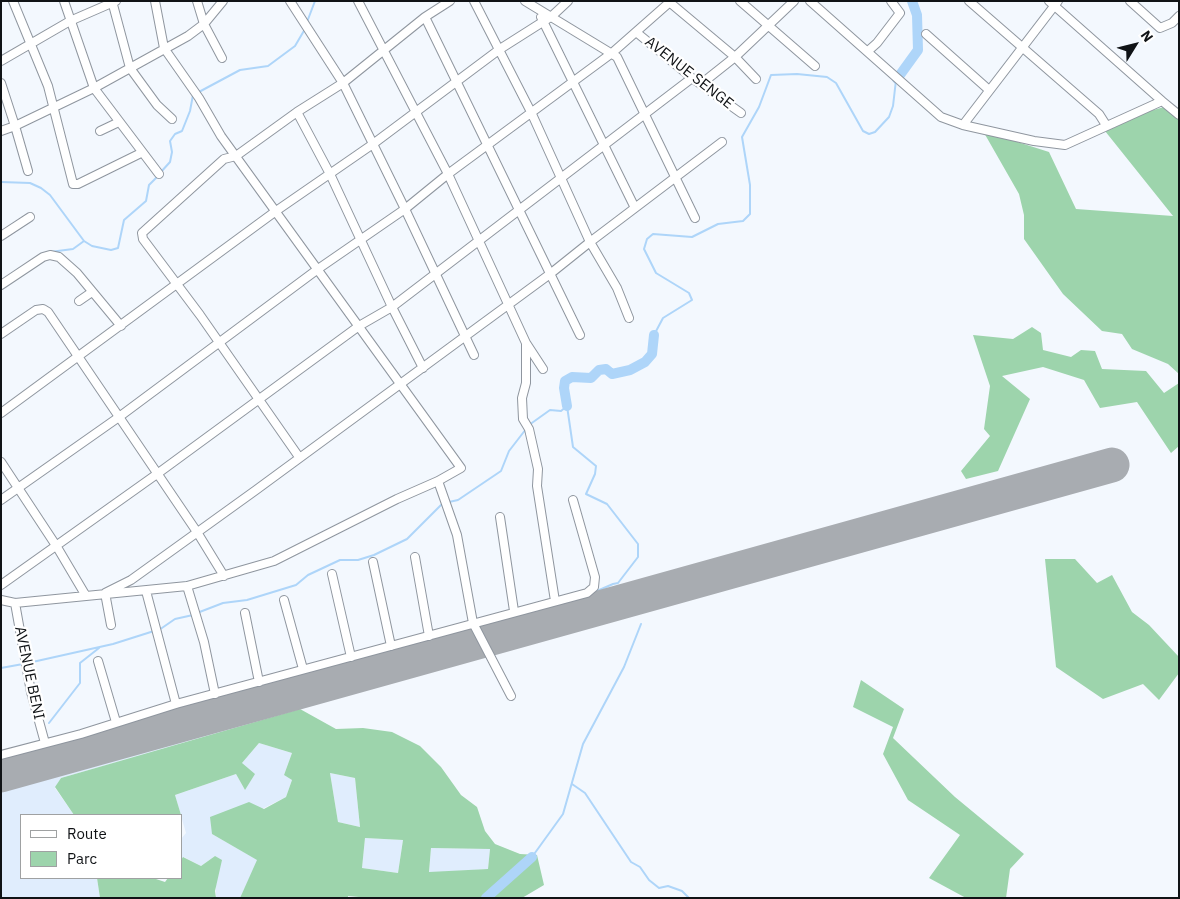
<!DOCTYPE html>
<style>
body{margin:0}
#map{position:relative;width:1180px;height:899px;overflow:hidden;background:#f3f8fe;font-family:"IBM Plex Sans",sans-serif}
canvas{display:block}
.frame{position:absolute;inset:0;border:2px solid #101316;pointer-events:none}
.legend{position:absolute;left:20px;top:814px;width:162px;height:65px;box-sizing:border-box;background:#fff;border:1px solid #9fa1a2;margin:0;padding:6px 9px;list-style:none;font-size:15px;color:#101316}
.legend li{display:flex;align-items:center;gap:10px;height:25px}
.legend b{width:25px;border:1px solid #9fa1a2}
.north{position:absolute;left:1110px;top:20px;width:50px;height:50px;-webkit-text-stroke:4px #fff;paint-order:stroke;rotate:54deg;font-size:14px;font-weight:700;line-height:20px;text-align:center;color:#101316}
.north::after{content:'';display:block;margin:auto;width:18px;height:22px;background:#101316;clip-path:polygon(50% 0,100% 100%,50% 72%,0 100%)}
</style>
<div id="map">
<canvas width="1180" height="899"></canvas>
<div class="frame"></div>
<ul class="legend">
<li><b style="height:6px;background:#fff"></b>Route</li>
<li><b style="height:14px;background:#9dd4ac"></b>Parc</li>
</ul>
<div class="north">N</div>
</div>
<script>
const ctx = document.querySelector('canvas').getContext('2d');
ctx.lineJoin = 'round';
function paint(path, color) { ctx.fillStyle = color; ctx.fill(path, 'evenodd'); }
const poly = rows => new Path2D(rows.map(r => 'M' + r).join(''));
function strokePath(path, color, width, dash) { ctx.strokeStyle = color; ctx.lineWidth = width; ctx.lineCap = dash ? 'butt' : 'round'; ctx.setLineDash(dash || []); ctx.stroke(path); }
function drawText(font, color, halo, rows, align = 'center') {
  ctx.font = font + ' "IBM Plex Sans",sans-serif'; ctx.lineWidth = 4.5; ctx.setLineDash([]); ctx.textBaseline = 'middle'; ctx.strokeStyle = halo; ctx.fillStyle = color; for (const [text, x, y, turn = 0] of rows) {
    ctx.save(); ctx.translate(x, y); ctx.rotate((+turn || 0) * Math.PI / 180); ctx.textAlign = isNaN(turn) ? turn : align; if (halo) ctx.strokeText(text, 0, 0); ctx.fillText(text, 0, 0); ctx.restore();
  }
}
paint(poly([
 [1117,453,1121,473,61,778,55,788,74,815,21,815,21,878,97,878,100,898,1,898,1,762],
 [259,743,292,753,284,775,292,780,286,797,212,834,258,860,240,898,216,898,215,856,201,866,184,857,181,860,181,839,186,833,175,795,236,774,245,790,242,763],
 [330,773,355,778,360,827,338,822],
 [365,838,403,840,398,873,362,868],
 [431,848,490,849,488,869,429,873]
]), '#e0edfd');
paint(poly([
 [1164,107,1179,119,1179,374,1168,364,1132,349,1122,334,1102,331,1063,294,1024,239,1024,215,1019,194,983,131,1049,152,1076,209,1173,216,1105,131,1143,113],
 [1032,327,1041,333,1043,350,1071,357,1081,350,1095,351,1102,369,1146,371,1164,393,1179,383,1179,446,1171,453,1137,402,1100,408,1084,380,1043,367,1002,376,1030,399,998,471,966,479,961,471,990,436,984,429,990,386,973,335,1013,339],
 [1045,559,1075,559,1097,583,1112,575,1132,612,1149,625,1179,657,1179,673,1159,700,1143,684,1103,699,1056,667],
 [861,680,904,709,893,738,955,797,1024,854,1010,869,1006,898,966,898,929,878,960,835,908,800,883,754,893,727,853,707],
 [300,709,336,729,363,728,392,732,420,746,441,767,461,795,477,807,485,831,495,844,520,854,537,855,544,885,522,898,370,898,348,896,348,898,240,898,257,860,212,834,210,817,249,802,264,809,286,797,292,780,284,775,292,753,259,743,242,763,255,774,245,790,236,774,175,795,181,815,74,815,55,787,61,778],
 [330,773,355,778,360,827,338,822],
 [365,838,403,840,398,873,362,868],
 [431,848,490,849,488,869,429,872],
 [215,856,222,860,215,891,216,898,100,898,97,878,153,878,165,882,168,878,181,878,181,860,183,857,201,866]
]), '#9dd4ac');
strokePath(poly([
 [307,22,315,1],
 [197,93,240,70,268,66,295,46,305,29],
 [160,173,170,162,172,152,170,141,175,134,182,131,190,111,193,95],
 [1,182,30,183,41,188,50,195,84,241,92,246,111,250,118,248,124,220,146,201,149,185,157,177],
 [50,252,73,249,84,241],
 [654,335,663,318,692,300,689,293,656,273,644,249,647,239,653,234,692,237,718,224,743,221,750,214,750,185,742,137,759,107,771,75,797,74,827,77,836,83,863,131,869,134,875,132,889,117,893,106,896,80],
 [529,425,550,410,561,411,567,406,573,447,596,466,595,474,586,494,607,504,638,544,638,557,618,583,613,584,590,594],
 [449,502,458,500,501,471,509,451,526,429],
 [197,613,223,603,247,600,296,585,308,575,340,560,358,560,374,555,407,539,441,505,445,504],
 [159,630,175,619,193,615],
 [28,663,113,644,154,631],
 [1,668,23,664],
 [158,713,255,687],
 [49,723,80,683,80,663,99,648],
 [572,784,585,793,631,862,640,867,649,880,659,888,668,886,682,891,689,898],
 [532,857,563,814,583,744,624,667,641,624]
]), '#aed5f9', 2);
strokePath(poly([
 [897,79,918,50,917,15,912,1],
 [567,406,564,388,565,381,572,377,591,378,599,370,606,369,612,374,630,370,645,362,652,354,654,335],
 [486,898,532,857]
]), '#aed5f9', 10);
strokePath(poly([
 [1,775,1112,465]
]), '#a8acb1', 35);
const minor = poly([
 [13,1,48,86,73,184,78,184,141,153],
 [64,1,94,88,159,174],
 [112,1,130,68,157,105,172,119],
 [197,1,204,24,222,58],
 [290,1,343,83,405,209,474,355],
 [358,1,448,174,526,343,526,383,522,398,523,419,529,429,538,469,537,486,555,601],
 [474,1,531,112,590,242,617,288,629,318],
 [525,1,617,57,695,218],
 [668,1,735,57,756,79],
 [740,1,815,66],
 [810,1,941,117,963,125,1034,141,1065,145,1162,101,1179,115],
 [969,1,1099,114,1106,125],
 [1049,1,1162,101],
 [1130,1,1160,28,1172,23,1179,16],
 [425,17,580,335],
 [541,17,635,208],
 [636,32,692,78,741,113],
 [926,34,989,90],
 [868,51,877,43,900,13,891,1],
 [1,61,70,21,116,1],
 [1,83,15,126,94,88,188,36,204,24,223,1],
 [701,84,735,57,794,1],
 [297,112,330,174,392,307,423,368],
 [963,125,1058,1],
 [1,131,15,126,28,171],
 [100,131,119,122],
 [1,236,30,217],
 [1,285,43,257,50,255,59,257,77,273,121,326],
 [79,301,92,292],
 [1,334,36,310,43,309,48,312,197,532,224,576],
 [526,343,543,369],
 [1,413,276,211,373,144,500,49,552,16,568,1],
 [299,457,200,315,143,239,142,233,224,159,236,156,297,112,343,83,425,17,450,1],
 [1,462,57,547,86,596,187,586,274,561,397,499,438,481,461,468,221,136,199,98,164,48,155,1],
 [438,481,457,535,473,623,511,696],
 [1,500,119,417,318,269,405,209,448,174,612,53,671,1],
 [500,517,514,611],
 [415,557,429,636],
 [373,562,391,646],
 [332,574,351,657],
 [1,585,157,474,359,326,392,307,692,78],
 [187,586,204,642,215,694],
 [146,591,176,704],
 [1,600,15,603,86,596],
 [284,600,303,669],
 [15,603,31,692,45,743],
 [245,613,259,682],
 [111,625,105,593,131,580,256,490,550,274,590,242,722,142],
 [98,661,116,722],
 [1,755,81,734,176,704,587,593,594,587,595,577,573,500]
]);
strokePath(minor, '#8f969f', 10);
strokePath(minor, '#fff', 8);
drawText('15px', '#101316', '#fff', [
 ["AVENUE SENGE",689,73,38],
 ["AVENUE BENI",29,673,78]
]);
</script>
